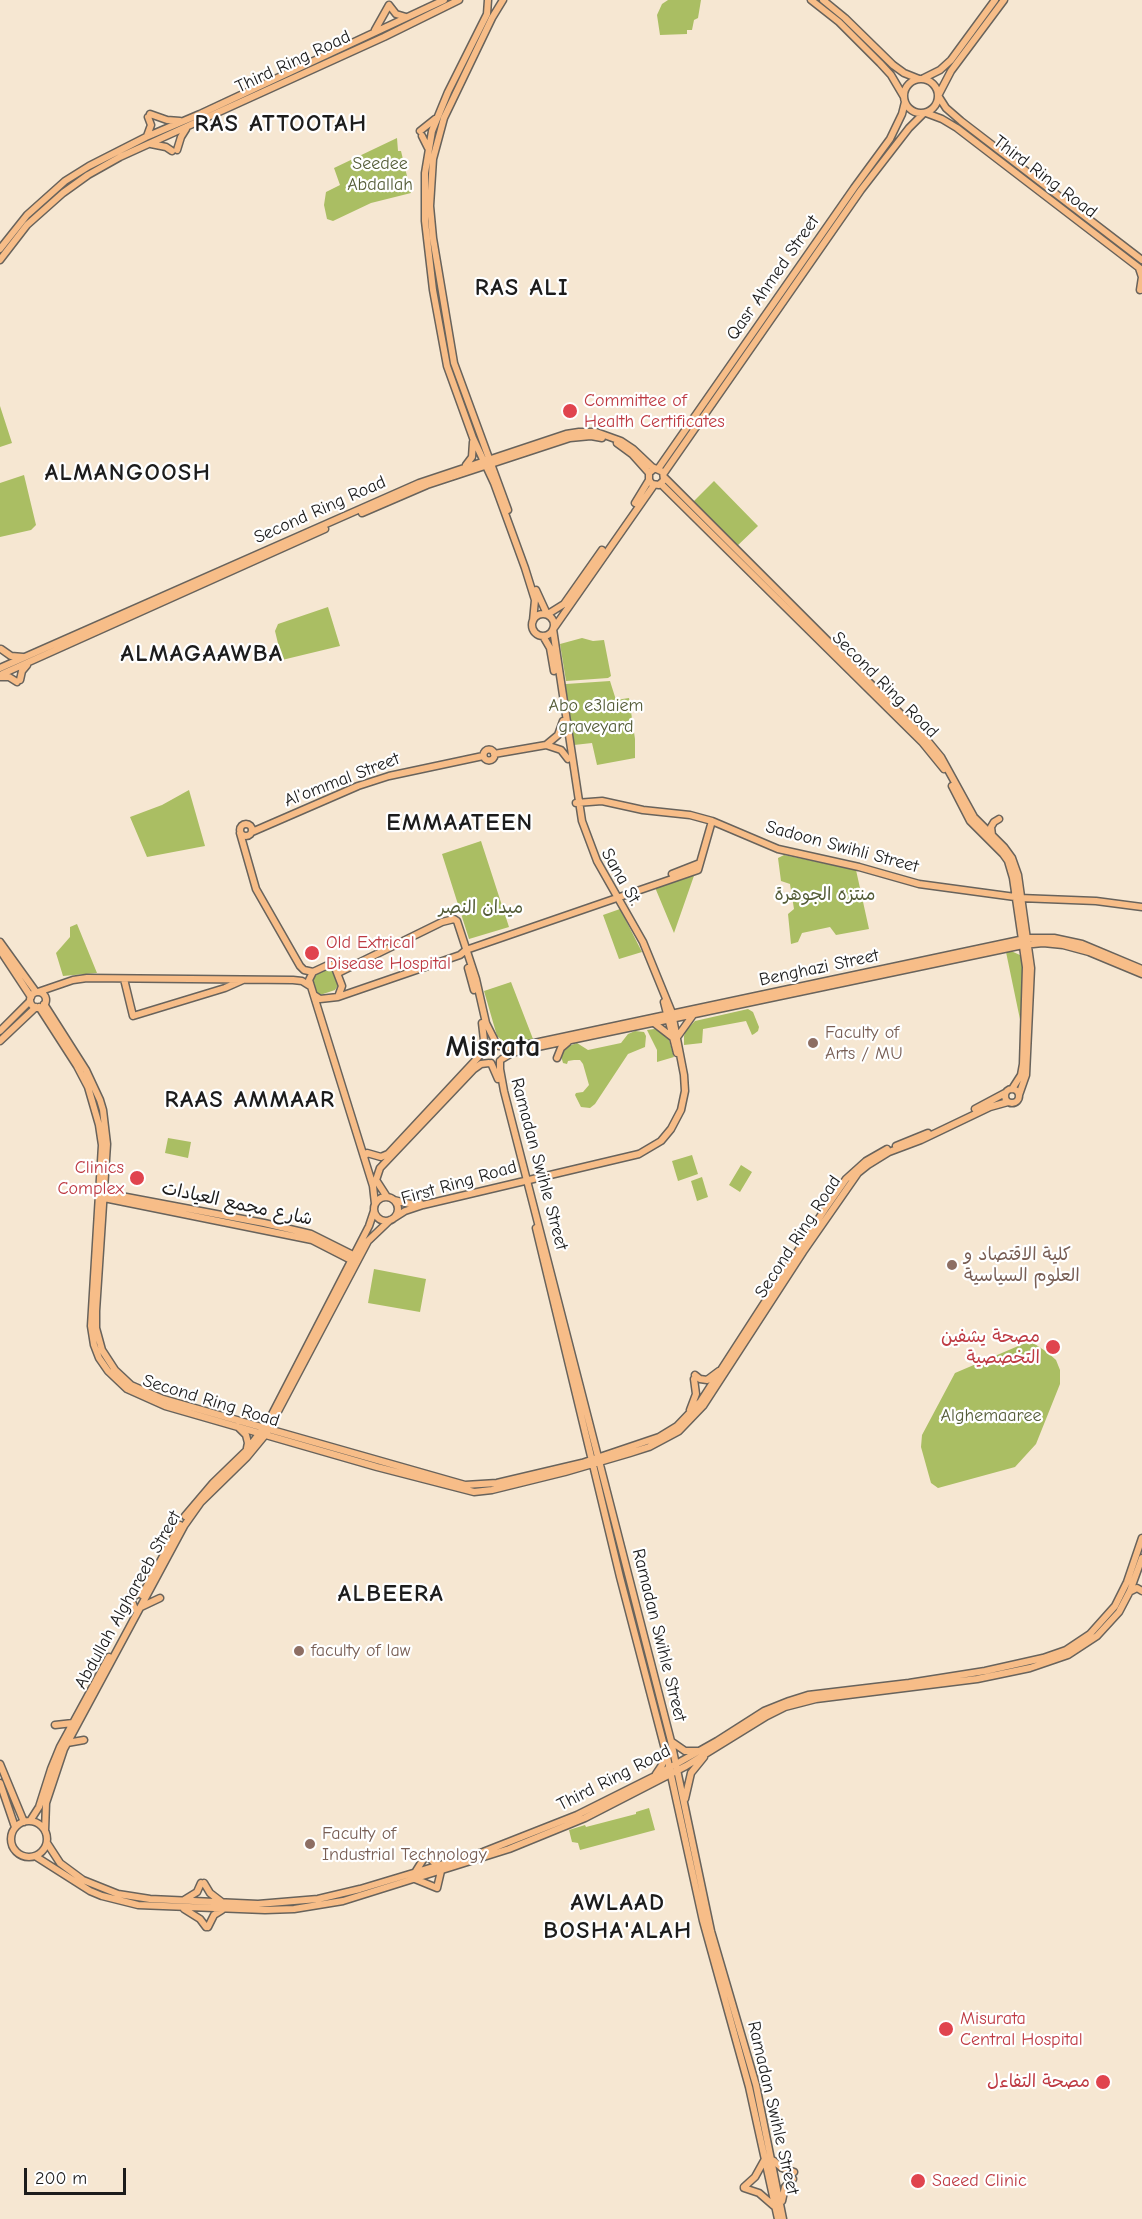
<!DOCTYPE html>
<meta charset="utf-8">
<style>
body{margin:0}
#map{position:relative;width:1142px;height:2219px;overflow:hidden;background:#f6e7d2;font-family:"Comic Neue",sans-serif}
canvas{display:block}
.scale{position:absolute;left:24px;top:2168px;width:102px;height:27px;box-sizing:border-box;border:3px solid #1c1c1c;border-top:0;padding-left:8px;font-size:18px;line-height:21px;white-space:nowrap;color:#1c1c1c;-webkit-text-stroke:4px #fff;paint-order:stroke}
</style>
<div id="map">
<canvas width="1142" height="2219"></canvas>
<div class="scale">200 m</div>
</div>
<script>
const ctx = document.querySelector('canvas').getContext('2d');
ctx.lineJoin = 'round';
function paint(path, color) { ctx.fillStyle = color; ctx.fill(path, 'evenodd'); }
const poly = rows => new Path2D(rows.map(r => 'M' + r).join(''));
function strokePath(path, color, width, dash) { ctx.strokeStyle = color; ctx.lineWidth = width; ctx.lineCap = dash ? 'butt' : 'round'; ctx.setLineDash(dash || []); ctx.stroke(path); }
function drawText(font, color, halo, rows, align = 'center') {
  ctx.font = font + ' "Comic Neue","Playpen Sans Arabic",sans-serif'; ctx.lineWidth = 4.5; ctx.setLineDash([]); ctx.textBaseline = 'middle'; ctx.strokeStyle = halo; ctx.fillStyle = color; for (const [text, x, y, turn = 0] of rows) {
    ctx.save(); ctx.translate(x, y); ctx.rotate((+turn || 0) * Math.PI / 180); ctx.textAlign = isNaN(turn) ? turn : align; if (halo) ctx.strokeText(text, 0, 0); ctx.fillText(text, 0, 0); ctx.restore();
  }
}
paint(poly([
 [668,0,701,0,698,18,694,20,692,30,687,30,687,34,660,35,657,15,662,4],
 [397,138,398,151,401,151,411,193,371,203,333,221,327,219,324,205,326,192,340,185,334,168],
 [0,406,12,443,0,447],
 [24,475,36,525,31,530,0,537,0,483],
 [714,481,758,526,736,547,692,503],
 [328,607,340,646,282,660,275,631,278,624],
 [582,638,593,641,604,640,611,676,608,678,566,681,560,644],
 [610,681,616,700,629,698,635,739,635,758,597,765,592,743,574,745,564,686,566,684],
 [189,790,205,846,147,857,130,817,162,805],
 [481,841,509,927,469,939,442,854],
 [784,855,856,870,869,929,836,935,830,927,802,933,798,942,791,944,788,914,794,909,790,884,781,881,778,858],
 [696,870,674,933,654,885],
 [620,909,642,952,619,959,603,915],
 [77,924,97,973,63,976,56,953,70,937,70,927],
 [1011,951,1020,955,1024,965,1022,1029,1006,952],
 [329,969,335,970,339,984,335,990,320,995,317,994,313,979,317,974],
 [511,982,533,1039,511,1044,503,1041,497,1036,484,991],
 [748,1009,753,1012,759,1027,758,1031,754,1034,752,1035,746,1021,703,1029,702,1043,684,1045,684,1036,686,1030,695,1021],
 [654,1029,659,1030,668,1036,674,1057,657,1062,657,1050,647,1030],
 [635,1031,644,1032,646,1036,645,1047,628,1054,595,1104,590,1108,581,1107,575,1095,576,1093,583,1092,589,1085,583,1064,580,1060,574,1060,568,1061,567,1064,563,1063,561,1056,563,1050,566,1047,577,1043,588,1050,621,1043,628,1034],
 [168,1138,191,1142,188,1158,165,1153],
 [692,1155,698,1174,678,1181,672,1161],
 [741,1165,752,1172,740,1192,729,1185],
 [702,1177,708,1197,697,1201,691,1181],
 [374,1269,426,1279,420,1312,368,1303],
 [1030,1341,1047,1352,1056,1360,1060,1370,1060,1384,1036,1444,1015,1467,938,1488,931,1483,921,1447,922,1435,955,1373],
 [649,1808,655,1830,580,1850,578,1843,572,1842,569,1830,585,1825,586,1827,636,1814,636,1812]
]), '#aabe63');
const major = poly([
 [488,0,487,14,448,92,432,131,425,173,425,221,433,290,447,366,473,438,494,483,525,568,535,600,533,621],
 [503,0,492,18,444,118,433,159,430,206,433,238,454,363,508,510],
 [811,0,839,22,880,63,891,75,904,97],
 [823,0,845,18,893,65,904,73,919,79],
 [389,5,396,14,406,17],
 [375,30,389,5],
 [924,78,940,70,951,60,995,0],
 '904 96a17 17 0 1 1 34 0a17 17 0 1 1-34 0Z',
 [939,94,951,71,1004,0],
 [939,97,946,108,961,121,1142,260],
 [926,113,942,119,957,128,1142,270],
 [150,114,167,120,180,121],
 [420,131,435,119],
 [147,136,151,125,148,117],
 [422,136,428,148],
 [151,144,166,147,172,151],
 [177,150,181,137,186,129],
 [0,249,27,215,65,181,89,166,146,137,200,114,444,0],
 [0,260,27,225,63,193,88,175,120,157,384,37,459,0],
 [1139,268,1142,277,1140,290],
 [617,443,632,454,649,473],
 [466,465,472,457,473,442],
 [658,469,854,188,890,139,902,114,905,102],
 [664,473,861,190,909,128,923,114],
 [665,478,927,740,941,757,974,817,1004,847,1012,858,1018,875,1031,968,1026,1075,1019,1095],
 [661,484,922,742,944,769],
 [635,503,649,480],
 [362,513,427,485,570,438,591,436,602,438],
 [536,590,547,614],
 '532 625a11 11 0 1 1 22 0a11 11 0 1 1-22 0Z',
 [548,614,564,604,602,550],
 [554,628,654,485],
 [543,636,550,648,554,671],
 [1,649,11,656,23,657],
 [0,668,419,483,566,434,579,432,596,432,621,441,633,449,652,467,663,472,664,480,659,485,652,484,649,480,649,473,654,469],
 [0,675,325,529],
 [1,677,9,677,17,682],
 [20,680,22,671,27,665],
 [546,745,558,735,563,721],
 '483.5 755a5.5 5.5 0 1 1 11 0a5.5 5.5 0 1 1-11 0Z',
 [494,754,546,745,561,750,568,759],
 [952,786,970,821,1003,854,1008,861,1013,878,1026,967,1023,1064,1021,1075,1012,1089],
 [576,803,602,801,643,810,690,815,712,821,778,849,859,867,919,884,1015,897],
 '240 830a6 6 0 1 1 12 0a6 6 0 1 1-12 0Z',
 [252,832,358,786,389,776,483,756],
 [240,833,256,889,300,966,304,970,313,972],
 [992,835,991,827,994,822,999,819],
 [672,874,700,863],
 [1020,898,1096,901,1142,907],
 [0,942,36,992],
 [0,950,31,997],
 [466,950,698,870,712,821],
 [468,968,474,990],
 [338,973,442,922,454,919,457,921,476,979,486,1023,497,1045],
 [124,979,133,1016,225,988,243,980],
 [38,992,73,980,87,978,293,980,302,981,310,986],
 '30 1000a8 8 0 1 1 16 0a8 8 0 1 1-16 0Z',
 [314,995,320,999,338,997,342,986,334,965,328,965,313,972,309,980,373,1186,375,1204],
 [338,997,460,955,466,950],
 [664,1002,677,1053],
 [44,1004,86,1070,100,1100,103,1110,107,1144,96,1311,96,1328,102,1350,115,1370,131,1385,163,1399,465,1485,497,1483,582,1463,659,1437,677,1426,701,1401,825,1209,846,1179,866,1161,887,1149],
 [39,1007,77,1066,88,1087,99,1125,102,1145,91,1326,94,1345,99,1358,108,1371,127,1389,165,1406,377,1467,474,1492,492,1490,565,1472,630,1453,649,1447,679,1431,703,1406,803,1252,858,1173,868,1165,889,1152,921,1140,990,1107,1008,1102],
 [482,1023,485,1049],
 [654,1023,672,1037],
 [0,1031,30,1001],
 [678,1036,693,1015],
 [0,1041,36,1007],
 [499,1046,511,1047,525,1045,1029,938,1054,938,1082,944,1142,969],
 [557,1058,561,1048,568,1042],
 [502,1059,512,1053,528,1049,1023,945,1043,943,1063,945,1089,952,1142,974],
 [500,1061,500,1069,504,1091,671,1741,711,1931,756,2085,783,2219],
 [491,1063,498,1079],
 '1005 1096a7 7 0 1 1 14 0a7 7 0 1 1-14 0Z',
 [975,1109,1005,1093],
 [896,1146,928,1133],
 [364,1157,367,1153,381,1157,388,1154,484,1051],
 [105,1193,264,1223,311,1234,355,1256],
 [387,1197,376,1180,380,1168,474,1069,481,1064,489,1063],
 '374 1209a12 12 0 1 1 24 0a12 12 0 1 1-24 0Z',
 [104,1198,312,1240,353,1261],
 [394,1200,410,1204,420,1203],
 [394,1218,405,1211,423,1205,639,1154,661,1141,671,1129,681,1110,685,1091,684,1075,672,1013,643,942,597,861,582,821,553,629],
 [536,1228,620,1577,667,1757,703,1921,749,2087,778,2219],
 [695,1375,700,1379,707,1380,719,1371],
 [690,1410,696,1394,694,1379],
 [237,1426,246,1435,248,1443,247,1448],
 [185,1516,213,1483,246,1451,268,1422,369,1226,374,1211],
 [1131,1591,1137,1588,1142,1591],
 [142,1595,180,1525],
 [130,1597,135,1609],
 [133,1597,144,1590],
 [141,1607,160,1598],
 [55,1725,73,1723],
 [672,1742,685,1751,698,1751],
 [67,1743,84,1740],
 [0,1764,24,1822],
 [656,1774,662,1765,665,1753],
 [0,1783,15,1827],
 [685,1799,691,1773,704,1757],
 '11 1839a18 18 0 1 1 36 0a18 18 0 1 1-36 0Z',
 [30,1821,39,1807,51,1769,60,1747,109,1657],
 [45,1831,46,1803,64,1749,184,1526,201,1502,247,1457,266,1434,368,1241,390,1220],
 [47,1843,60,1863,83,1880,118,1894,150,1899,258,1904,318,1899,360,1889,483,1852,577,1815,653,1777,717,1741,764,1711,789,1701,808,1695,909,1683,985,1671,1043,1658,1066,1650,1090,1634,1115,1606,1127,1582,1142,1538],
 [35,1856,90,1891,102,1896,138,1905,265,1910,294,1909,343,1901,509,1849,585,1818,686,1766,767,1716,785,1707,816,1699,977,1679,1030,1668,1068,1655,1097,1636,1119,1612,1130,1591,1142,1558],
 [416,1871,426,1855,437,1865],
 [415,1879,437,1888,441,1871],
 [204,1883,210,1893,223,1903],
 [184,1900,197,1892,201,1883],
 [184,1909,200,1919,206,1927],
 [208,1927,214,1915,222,1910],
 [774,2161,782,2168,794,2172],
 [744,2187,755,2177,765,2159],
 [744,2188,759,2193,774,2206],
 [782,2201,785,2187,793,2179]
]);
strokePath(major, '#68635c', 9);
strokePath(major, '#f7bd88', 6);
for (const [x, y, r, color] of [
 [570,411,8,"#e0444e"],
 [312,953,8,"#e0444e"],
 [813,1043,6,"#8d6e63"],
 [137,1178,8,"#e0444e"],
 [952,1265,6,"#8d6e63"],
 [1053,1347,8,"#e0444e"],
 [299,1651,6,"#8d6e63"],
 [310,1844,6,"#8d6e63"],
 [946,2029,8,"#e0444e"],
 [1103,2082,8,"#e0444e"],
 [918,2181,8,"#e0444e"]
]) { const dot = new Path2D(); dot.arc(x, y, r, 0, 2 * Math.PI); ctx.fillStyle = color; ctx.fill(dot); strokePath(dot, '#fff', 2); }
drawText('18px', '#1c1c1c', '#fff', [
 ["Third Ring Road",293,62,-25],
 ["Third Ring Road",1045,177,37],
 ["Qasr Ahmed Street",773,278,-55],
 ["Second Ring Road",320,510,-24],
 ["Second Ring Road",885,685,45],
 ["Al'ommal Street",342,780,-21],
 ["Sadoon Swihli Street",842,847,15],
 ["Sana St.",621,877,60],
 ["Benghazi Street",819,968,-12],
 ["Ramadan Swihle Street",539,1164,75],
 ["First Ring Road",459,1183,-16],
 ["شارع مجمع العيادات",237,1204,12],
 ["Second Ring Road",798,1237,-57],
 ["Second Ring Road",211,1401,17],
 ["Abdullah Alghareeb Street",128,1600,-61],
 ["Ramadan Swihle Street",659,1635,76],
 ["Third Ring Road",614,1778,-27],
 ["Ramadan Swihle Street",773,2108,77]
]);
drawText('18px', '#555d38', '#fff', [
 ["Seedee",380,164],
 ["Abdallah",380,185],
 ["Abo e3laiem",596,706],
 ["graveyard",596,727],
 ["منتزه الجوهرة",825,895],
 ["ميدان النصر",481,908],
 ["Alghemaaree",991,1416]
]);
drawText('18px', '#be3a42', '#fff', [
 ["Committee of",584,401],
 ["Health Certificates",584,422],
 ["Old Extrical",326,943],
 ["Disease Hospital",326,964],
 ["Clinics",124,1168,"right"],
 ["Complex",124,1189,"right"],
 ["مصحة يشفين",1040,1337,"right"],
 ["التخصصية",1040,1358,"right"],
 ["Misurata",960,2019],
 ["Central Hospital",960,2040],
 ["مصحة التفاءل",1090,2082,"right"],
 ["Saeed Clinic",932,2181]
], 'left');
drawText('18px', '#785e54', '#fff', [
 ["Faculty of",825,1033],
 ["Arts / MU",825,1054],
 ["كلية الاقتصاد و",964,1255],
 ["العلوم السياسية",964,1276],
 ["faculty of law",311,1651],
 ["Faculty of",322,1834],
 ["Industrial Technology",322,1855]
], 'left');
ctx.letterSpacing = '1.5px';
drawText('bold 24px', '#1c1c1c', '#fff', [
 ["RAS ATTOOTAH",281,124],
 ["RAS ALI",522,288],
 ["ALMANGOOSH",128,473],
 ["ALMAGAAWBA",202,654],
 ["EMMAATEEN",460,823],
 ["RAAS AMMAAR",250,1100],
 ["ALBEERA",391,1594],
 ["AWLAAD",618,1903],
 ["BOSHA'ALAH",618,1931]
]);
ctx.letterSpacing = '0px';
drawText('bold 30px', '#1c1c1c', '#fff', [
 ["Misrata",493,1048]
]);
</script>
